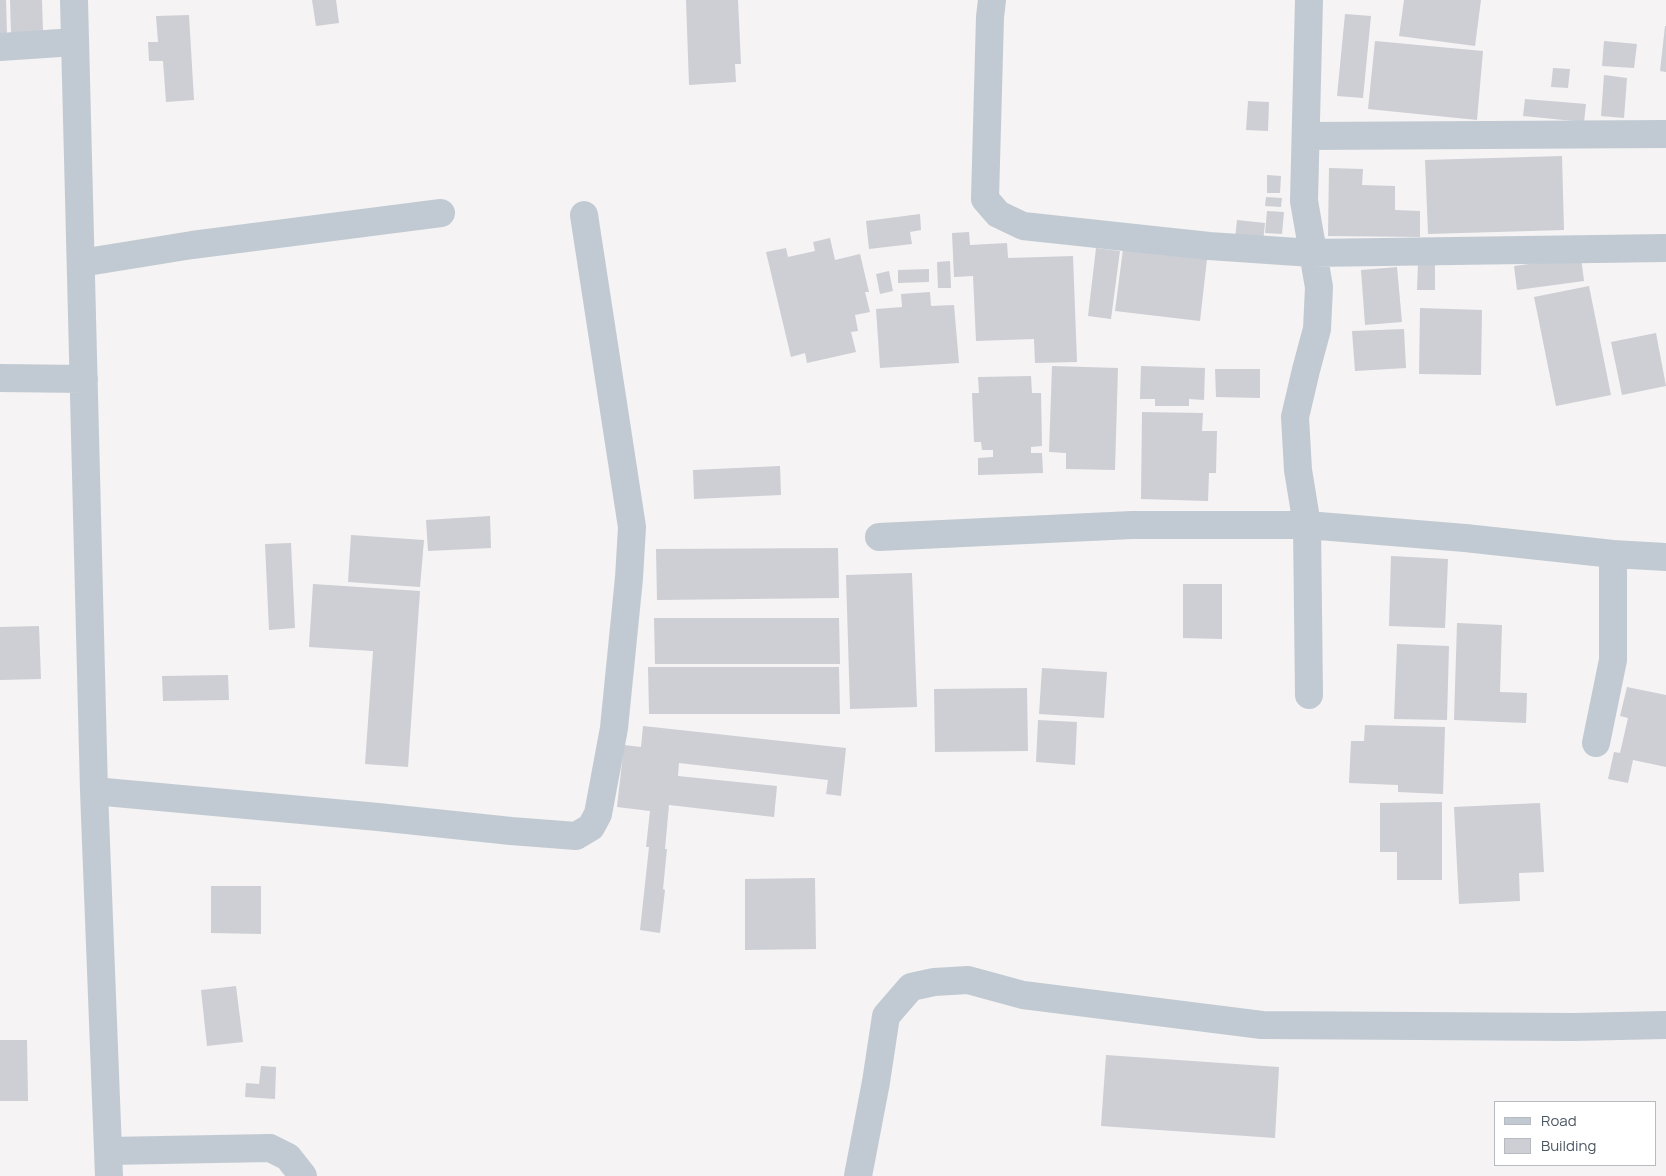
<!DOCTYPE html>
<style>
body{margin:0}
#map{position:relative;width:1666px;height:1176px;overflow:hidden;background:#f5f3f3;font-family:Manrope,sans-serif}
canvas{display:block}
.legend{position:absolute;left:1494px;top:1101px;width:162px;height:65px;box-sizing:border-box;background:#fff;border:1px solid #b7bbc0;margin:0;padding:6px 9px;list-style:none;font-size:15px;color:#4a5661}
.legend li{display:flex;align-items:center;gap:10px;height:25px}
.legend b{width:25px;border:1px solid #b7bbc0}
</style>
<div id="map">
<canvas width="1666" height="1176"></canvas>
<ul class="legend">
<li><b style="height:6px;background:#c1cad2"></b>Road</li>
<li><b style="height:14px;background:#cdcfd5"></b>Building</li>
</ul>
</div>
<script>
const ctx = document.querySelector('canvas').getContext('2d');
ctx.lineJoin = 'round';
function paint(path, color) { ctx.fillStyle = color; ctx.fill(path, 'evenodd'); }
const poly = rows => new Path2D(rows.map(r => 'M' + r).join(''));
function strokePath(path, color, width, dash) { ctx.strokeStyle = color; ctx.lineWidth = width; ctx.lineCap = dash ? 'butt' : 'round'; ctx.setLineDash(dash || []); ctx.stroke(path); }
paint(poly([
 [0,0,6,0,7,34,0,34],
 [10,0,42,0,43,32,11,33],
 [312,0,336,0,339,23,316,26],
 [686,0,738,0,741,64,735,64,736,82,689,85],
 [1404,0,1481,0,1475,46,1399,36],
 [1345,14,1371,16,1363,98,1337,96],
 [189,15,194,100,166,102,163,61,149,61,148,42,158,42,156,16],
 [1665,26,1666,26,1666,72,1660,71],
 [1375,41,1483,51,1477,120,1368,109],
 [1604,41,1637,44,1634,68,1602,66],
 [1553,68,1570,69,1568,88,1551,87],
 [1604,75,1627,78,1624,118,1601,116],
 [1525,99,1586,104,1584,122,1523,116],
 [1248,101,1269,102,1268,131,1246,130],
 [1562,156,1564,230,1428,234,1425,160],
 [1329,168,1363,169,1362,185,1395,186,1395,210,1420,211,1420,237,1328,236],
 [1267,175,1281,176,1280,193,1267,193],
 [1266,197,1282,198,1281,207,1265,206],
 [1267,211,1284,212,1282,234,1265,233],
 [920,214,921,230,910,232,912,244,869,249,866,221],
 [1237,220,1265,223,1263,242,1235,238],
 [969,232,970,245,1007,243,1008,258,1073,256,1077,362,1035,363,1034,339,976,341,973,276,954,277,952,233],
 [830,238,835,260,860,254,869,292,865,292,870,312,855,315,858,331,851,332,856,352,807,363,805,353,791,357,766,252,786,248,788,257,815,251,813,242],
 [1096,248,1120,251,1111,319,1088,316],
 [1123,249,1207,259,1200,321,1115,311],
 [1581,257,1584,281,1517,290,1514,266],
 [950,261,951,288,938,288,937,262],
 [1418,264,1435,264,1435,290,1417,290],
 [1397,267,1402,322,1365,325,1361,270],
 [929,269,929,282,898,283,898,270],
 [889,271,893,291,880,294,876,274],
 [1589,286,1611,395,1556,406,1534,297],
 [930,292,931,306,954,305,959,363,880,368,876,309,902,307,901,294],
 [1420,308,1482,310,1481,375,1419,374],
 [1404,329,1406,368,1355,371,1352,331],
 [1656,333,1666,386,1622,395,1611,342],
 [1052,366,1118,368,1115,470,1066,469,1066,453,1049,452],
 [1141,366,1205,368,1204,400,1189,399,1189,406,1155,406,1155,399,1140,399],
 [1215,369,1260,369,1260,398,1216,397],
 [1031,376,1032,393,1041,393,1042,446,1031,447,1031,453,1042,453,1043,473,978,475,978,458,993,457,993,450,982,450,981,442,974,442,972,393,979,393,978,377],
 [1142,412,1203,413,1202,431,1217,431,1216,473,1209,473,1208,501,1141,499],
 [780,466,781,495,694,499,693,470],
 [490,516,491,548,428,551,426,520],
 [351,535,424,540,420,587,348,582],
 [291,543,295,628,269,630,265,544],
 [838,548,839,598,657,600,656,549],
 [1391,556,1448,559,1445,628,1389,626],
 [912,573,917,707,850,709,846,575],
 [313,584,420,591,408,767,365,764,373,651,309,647],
 [1183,584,1222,584,1222,639,1183,638],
 [654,618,839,618,840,664,655,664],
 [1457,623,1502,625,1500,692,1527,693,1526,723,1454,720],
 [39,626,41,679,0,680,0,627],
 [1397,644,1449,646,1447,720,1394,719],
 [648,667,839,667,840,714,649,714],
 [1042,668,1107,672,1104,718,1039,714],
 [228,675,229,700,163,701,162,676],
 [1627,687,1666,695,1666,767,1633,760,1628,783,1608,779,1614,752,1620,753,1628,718,1620,716],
 [1027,688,1028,751,935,752,934,689],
 [1038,720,1077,722,1075,765,1036,762],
 [1365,725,1445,727,1443,794,1398,792,1398,785,1349,783,1351,741,1364,741],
 [643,726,846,748,841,796,826,794,828,780,679,763,678,776,777,786,774,817,669,805,665,849,667,849,663,889,665,890,660,933,640,930,649,847,646,847,650,811,617,807,624,745,641,747],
 [1442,802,1442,880,1397,880,1397,852,1380,852,1380,803],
 [1540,803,1544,872,1519,873,1520,901,1459,904,1454,807],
 [815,878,816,949,745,950,745,879],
 [211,886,261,886,261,934,211,933],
 [236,986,243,1042,207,1046,201,990],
 [0,1040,27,1040,28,1101,0,1101],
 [1106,1055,1279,1067,1275,1138,1101,1126],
 [261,1066,276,1067,275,1099,245,1097,246,1083,259,1084]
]), '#cdcfd5');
strokePath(poly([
 [74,0,94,791,109,1176],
 [992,0,990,17,985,199,998,214,1023,226,1209,246,1312,253,1666,248],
 [0,47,75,42],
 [1306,136,1666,134],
 [81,263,192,245,441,213],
 [0,378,84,379],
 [879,537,1132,525,1307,525,1465,538,1613,554,1666,557],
 [1309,695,1307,525,1298,470,1295,417,1306,370,1317,329,1319,287,1304,201,1309,0],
 [1596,743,1613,660,1613,554],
 [94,791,378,817,511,831,576,836,591,827,598,814,614,728,629,578,632,527,584,215],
 [108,1151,270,1148,288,1157,303,1176],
 [858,1176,876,1082,886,1016,911,987,934,982,968,980,1023,995,1262,1025,1573,1027,1666,1025]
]), '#c1cad2', 28);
</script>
